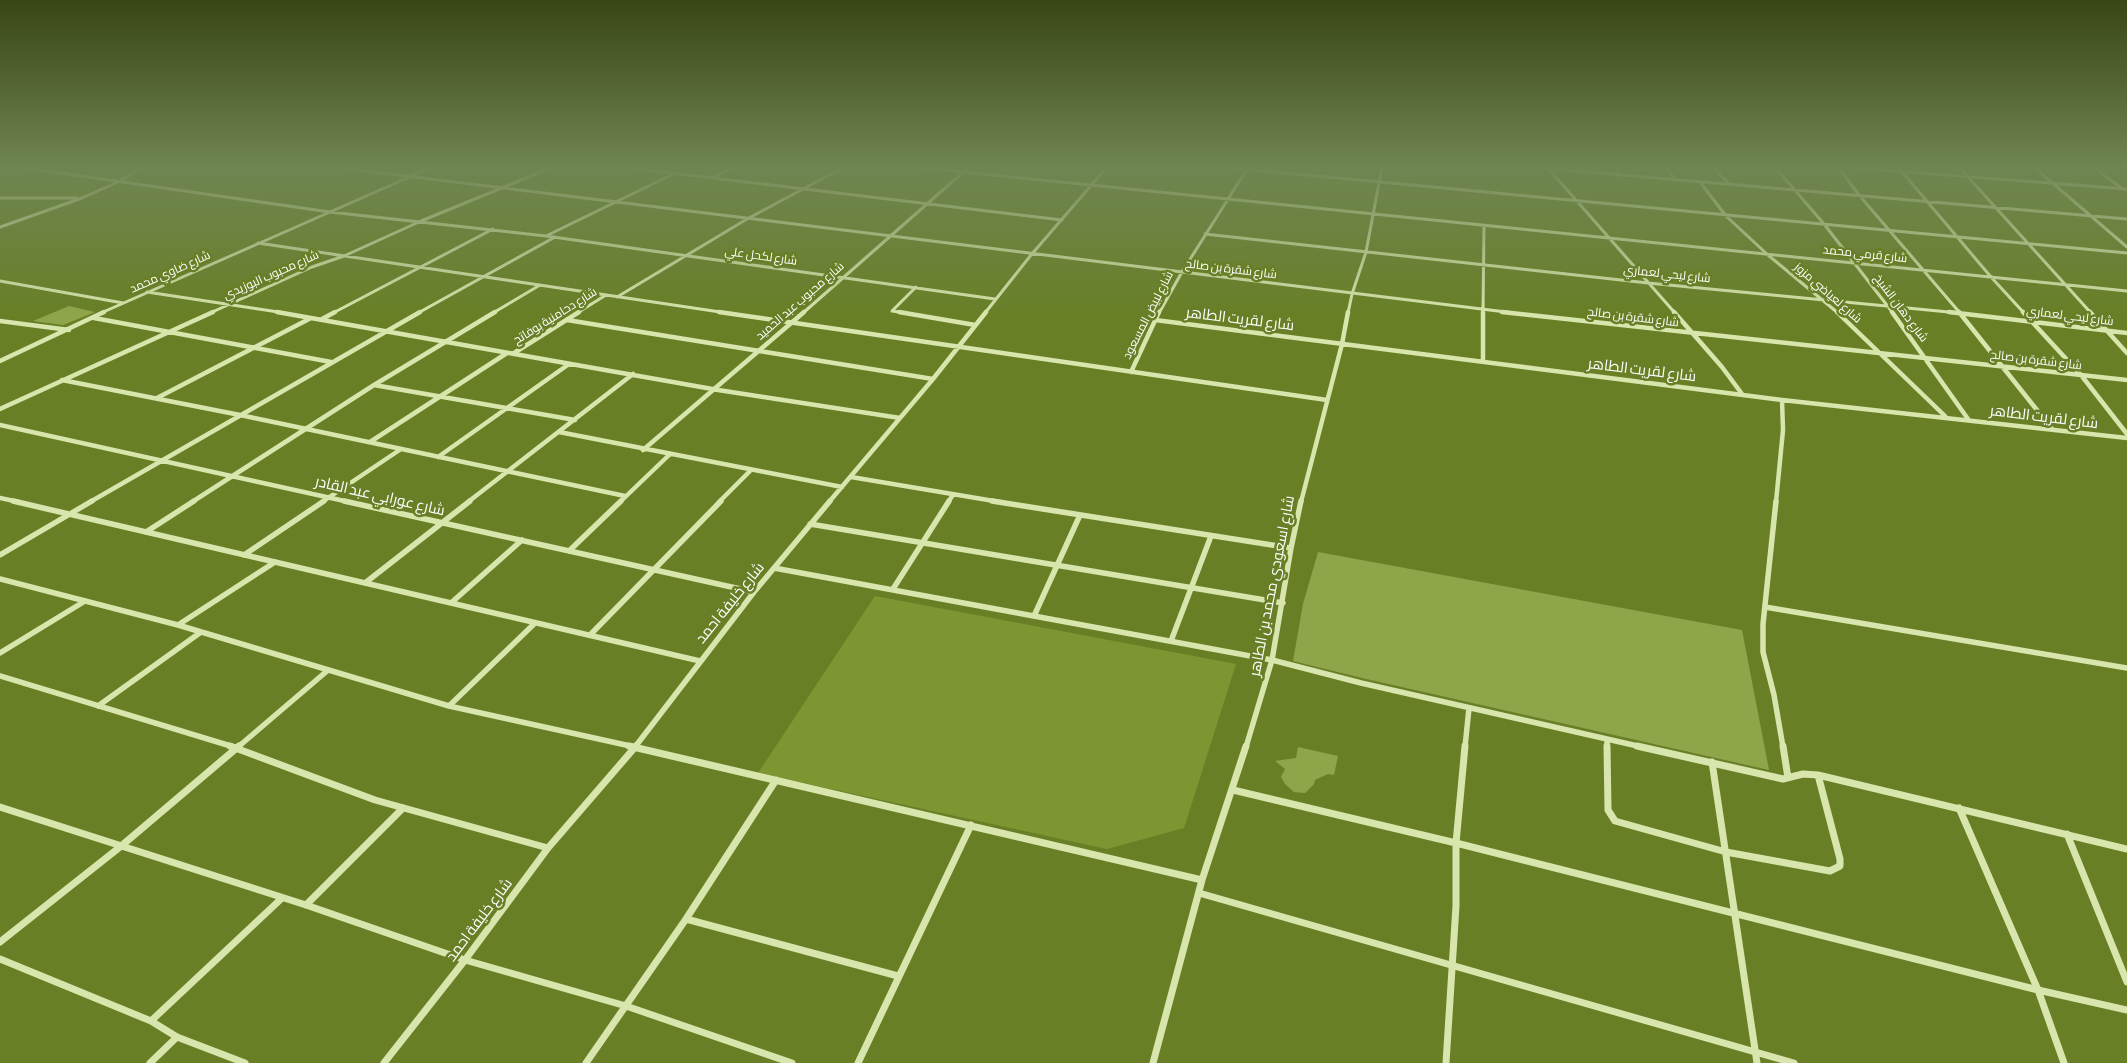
<!DOCTYPE html>
<meta charset="utf-8">
<style>
body{margin:0}
canvas{display:block;background:#687f26}
</style>
<canvas width="2127" height="1063"></canvas>
<script>
const ctx = document.querySelector('canvas').getContext('2d');
ctx.lineJoin = 'round';
function paint(path, color) { ctx.fillStyle = color; ctx.fill(path, 'evenodd'); }
const poly = rows => new Path2D(rows.map(r => 'M' + r).join(''));
function strokePath(path, color, width, dash) { ctx.strokeStyle = color; ctx.lineWidth = width; ctx.lineCap = dash ? 'butt' : 'round'; ctx.setLineDash(dash || []); ctx.stroke(path); }
function drawText(font, color, halo, rows, align = 'center') {
  ctx.font = font + ' "Asap Condensed",Cairo,sans-serif'; ctx.lineWidth = 5; ctx.setLineDash([]); ctx.textBaseline = 'middle'; ctx.strokeStyle = halo; ctx.fillStyle = color; for (const [text, x, y, turn = 0] of rows) {
    ctx.save(); ctx.translate(x, y); ctx.rotate((+turn || 0) * Math.PI / 180); ctx.textAlign = isNaN(turn) ? turn : align; if (halo) ctx.strokeText(text, 0, 0); ctx.fillText(text, 0, 0); ctx.restore();
  }
}
paint(poly([
 [875,596,1236,664,1184,828,1107,849,758,773]
]), '#7e9631');
paint(poly([
 [69,306,95,312,63,325,33,321],
 [1318,552,1742,630,1769,770,1362,678,1293,661,1303,604],
 [1298,747,1338,756,1334,775,1328,774,1315,780,1314,784,1305,793,1294,792,1285,784,1281,777,1285,769,1275,761,1296,758]
]), '#8fa54a');
strokePath(poly([
 [19,167,330,212,546,236,995,299],
 [334,167,1514,313],
 [622,167,1062,220],
 [915,167,2127,291],
 [1223,167,2127,253],
 [1532,167,2127,219],
 [1547,167,1675,313],
 [1615,167,1621,176],
 [1665,167,1676,180],
 [1713,167,1729,184],
 [1775,167,1824,224,1893,313],
 [1838,167,1859,195,1960,313],
 [1844,167,2127,189],
 [1898,167,1991,277,2024,313],
 [1959,167,2091,313],
 [2034,167,2127,247],
 [2093,167,2123,189],
 [712,178,734,167],
 [1700,182,1726,216,1768,255,1838,313],
 [0,198,77,198],
 [0,227,82,198,120,181,143,167],
 [1205,234,1648,283,1959,313],
 [546,236,673,174],
 [258,243,727,313],
 [0,281,123,303],
 [147,292,285,313],
 [617,297,747,219,844,167],
 [101,313,432,167],
 [210,313,312,267,344,256,421,221,553,167],
 [333,313,493,229],
 [418,313,555,237],
 [493,313,540,285],
 [577,313,606,295],
 [803,313,969,167],
 [907,313,892,311,916,287],
 [985,313,1031,255,1107,167],
 [1159,313,1182,272,1247,169],
 [1348,313,1352,294,1366,252,1382,167],
 [1483,313,1484,226]
]), '#d8e5ac', 3);
strokePath(poly([
 [277,312,718,390,900,418],
 [719,312,1327,400],
 [899,312,975,325],
 [1502,312,2127,380],
 [1674,312,1722,367,1742,394],
 [1837,312,1945,416],
 [1892,312,1968,419],
 [1949,312,2127,333],
 [1959,312,2052,429],
 [2023,312,2081,375,2127,434],
 [2090,312,2127,353],
 [94,318,331,362],
 [322,319,335,312],
 [567,320,933,379],
 [1155,320,1782,400,2127,438],
 [0,321,69,330],
 [514,353,579,312],
 [0,361,104,312],
 [1483,361,1483,312],
 [1131,372,1159,312],
 [62,380,240,415,625,496],
 [374,385,575,420],
 [157,398,311,318],
 [0,409,213,312],
 [0,425,349,502],
 [559,432,842,487],
 [370,442,507,353],
 [643,450,804,312],
 [438,457,569,364],
 [851,477,1000,502],
 [0,498,19,502],
 [90,502,420,312],
 [192,502,374,385,495,312],
 [322,502,401,449],
 [468,502,633,374],
 [620,502,669,455],
 [719,502,750,471],
 [829,502,933,379,986,312],
 [948,502,953,495],
 [1301,502,1342,344,1348,312],
 [1776,502,1783,430,1782,400]
]), '#d8e5ac', 4.5);
strokePath(poly([
 [13,501,700,661],
 [344,501,754,592],
 [992,501,1291,548],
 [1776,501,1763,624,1763,652,1774,695,1783,747],
 [810,524,1283,603],
 [146,532,194,501],
 [569,551,621,501],
 [0,555,92,501],
 [244,555,324,501],
 [774,568,1272,660,1361,683,1642,747],
 [0,579,178,625,449,706,635,747],
 [365,583,470,501],
 [893,589,949,501],
 [451,603,522,540],
 [1765,607,2127,668],
 [1034,616,1080,515],
 [178,625,275,562],
 [590,635,721,501],
 [1171,641,1211,536],
 [0,653,85,601],
 [0,676,234,747],
 [98,706,201,632],
 [449,706,535,623],
 [1607,739,1607,747],
 [238,747,327,671],
 [635,747,754,592,830,501],
 [1246,747,1272,660,1291,548,1301,501],
 [1465,747,1469,708]
]), '#d8e5ac', 5.5);
strokePath(poly([
 [230,746,375,800,548,848],
 [629,746,1202,880],
 [1607,746,1608,810,1615,821,1726,852,1830,871,1840,866,1840,859,1818,775],
 [1637,746,1783,779,1803,774,1818,775,2127,849],
 [1783,746,1788,778],
 [1712,762,1757,1063],
 [1233,790,1456,843,2038,990,2127,1010],
 [0,807,306,905,465,960,626,1006,792,1063],
 [1959,808,2038,990,2064,1063],
 [2067,834,2127,982],
 [1199,893,1794,1063],
 [306,905,403,808],
 [686,919,898,976],
 [0,942,120,847,239,746],
 [0,959,151,1021,177,1037,245,1063],
 [151,1021,282,898],
 [150,1063,177,1037],
 [384,1063,465,960,548,848,636,746],
 [586,1063,686,919,776,780],
 [858,1063,971,825],
 [1153,1063,1202,880,1246,746],
 [1446,1063,1456,906,1456,843,1465,746]
]), '#d8e5ac', 7);
const sky = ctx.createLinearGradient(0, 0, 0, 316);
sky.addColorStop(0, '#394615');
sky.addColorStop(0.53, '#6f8552');
sky.addColorStop(1, '#6f855200');
ctx.fillStyle = sky;
ctx.fillRect(0, 0, 2127, 316);
drawText('12px', '#fff', '#687f26', [
 ["شارع قرمي محمد",1865,254,6],
 ["شارع لكحل علي",761,256,8],
 ["شارع شقرة بن صالح",1231,269,7],
 ["شارع ضاوي محمد",170,272,-24],
 ["شارع ليحي لعماري",1667,274,6],
 ["شارع محبوب البوزيدي",271,275,-24],
 ["شارع لعياضي مزوز",1828,293,41],
 ["شارع محبوب عبد الحميد",800,301,-41],
 ["شارع دهان الشيخ",1901,308,53],
 ["شارع لبيض المسعود",1148,315,-63],
 ["شارع دحامنية بوفاتح",555,316,-32],
 ["شارع ليحي لعماري",2070,316,7],
 ["شارع شقرة بن صالح",1633,317,7],
 ["شارع شقرة بن صالح",2036,360,7]
]);
drawText('15px', '#fff', '#687f26', [
 ["شارع لقريت الطاهر",1240,319,7],
 ["شارع لقريت الطاهر",1642,370,7],
 ["شارع لقريت الطاهر",2044,417,7],
 ["شارع عورابي عبد القادر",380,496,13],
 ["شارع اسعودي محمد بن الطاهر",1272,586,-79],
 ["شارع خليفة احمد",730,603,-51],
 ["شارع خليفة احمد",479,920,-53]
]);
</script>
